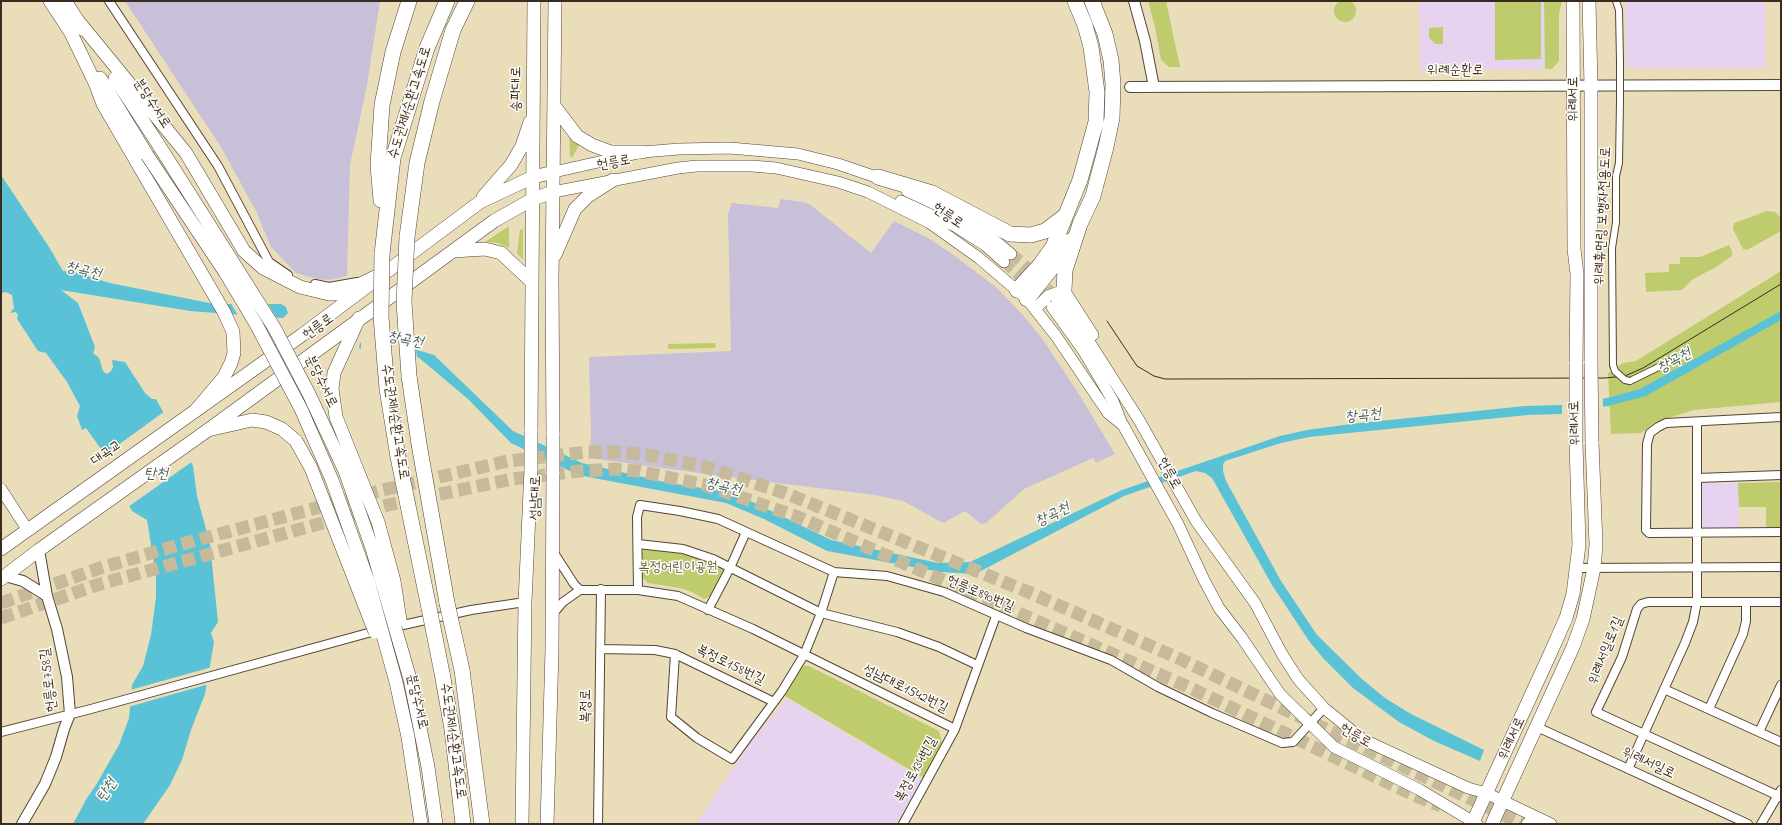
<!DOCTYPE html>
<meta charset="utf-8">
<style>
body{margin:0}
#map{position:relative;width:1782px;height:825px;overflow:hidden;background:#e9deb9;font-family:"Indie Flower",sans-serif}
canvas{display:block}
.frame{position:absolute;inset:0;border:2px solid #3b2a1e;pointer-events:none}
</style>
<div id="map">
<canvas width="1782" height="825"></canvas>
<div class="frame"></div>
</div>
<script>
const ctx = document.querySelector('canvas').getContext('2d');
ctx.lineJoin = 'round';
function paint(path, color) { ctx.fillStyle = color; ctx.fill(path, 'evenodd'); }
const poly = rows => new Path2D(rows.map(r => 'M' + r).join(''));
function strokePath(path, color, width, dash) { ctx.strokeStyle = color; ctx.lineWidth = width; ctx.lineCap = dash ? 'butt' : 'round'; ctx.setLineDash(dash || []); ctx.stroke(path); }
function drawText(font, color, halo, rows, align = 'center') {
  ctx.font = font + ' "Indie Flower","Poor Story",sans-serif'; ctx.lineWidth = 3; ctx.setLineDash([]); ctx.textBaseline = 'middle'; ctx.strokeStyle = halo; ctx.fillStyle = color; for (const [text, x, y, turn = 0] of rows) {
    ctx.save(); ctx.translate(x, y); ctx.rotate((+turn || 0) * Math.PI / 180); ctx.textAlign = isNaN(turn) ? turn : align; if (halo) ctx.strokeText(text, 0, 0); ctx.fillText(text, 0, 0); ctx.restore();
  }
}
paint(poly([
 [1419,1,1544,1,1545,69,1420,70],
 [1625,1,1765,1,1766,68,1626,68],
 [1701,483,1738,483,1739,530,1701,530],
 [787,699,923,779,896,824,698,824,697,822,752,741]
]), '#e7d2ef');
paint(poly([
 [125,1,380,1,367,85,350,165,347,276,328,280,317,279,296,273,271,247,256,211,221,147],
 [781,199,808,203,871,253,894,221,928,238,955,256,997,288,1020,312,1041,337,1077,391,1115,454,1096,463,1093,458,1024,489,986,523,981,524,965,511,943,523,903,501,875,495,721,476,590,458,591,433,589,357,731,351,728,213,732,203,778,208]
]), '#c8bfd8');
paint(poly([
 '1334 11a11 11 0 1 1 22 0a11 11 0 1 1-22 0Z',
 [1148,1,1166,1,1180,67,1169,67,1161,60,1155,27],
 [1495,1,1541,1,1541,59,1495,60],
 [1544,1,1562,1,1559,14,1559,61,1552,69,1545,69],
 [1443,27,1443,44,1436,44,1429,38,1429,28],
 [569,132,581,141,572,158,570,156],
 [1767,211,1775,212,1781,218,1781,231,1747,250,1743,249,1733,229,1734,223],
 [509,226,509,248,498,243,485,242],
 [523,229,523,260,517,253,520,230],
 [1729,245,1732,251,1732,256,1716,267,1693,279,1682,290,1646,292,1645,273,1669,272,1669,264,1680,264,1680,257,1700,257],
 [1781,271,1781,402,1694,410,1656,422,1641,433,1611,434,1608,373,1623,363,1636,361],
 [715,343,716,347,714,348,668,349,668,344],
 [1781,482,1781,530,1766,530,1766,507,1739,507,1738,483],
 [646,548,682,551,722,566,725,575,713,595,704,599,692,592,680,588,648,583,642,577,641,552],
 [799,666,809,666,939,731,942,743,924,778,785,696]
]), '#becc6e');
paint(poly([
 [1,175,49,247,63,271,73,272,110,283,214,304,281,304,286,307,288,313,283,318,190,311,61,290,78,303,95,347,93,353,99,358,103,371,107,374,111,371,113,367,112,360,125,362,145,393,152,399,156,399,193,466,197,496,210,544,218,622,211,633,214,642,205,694,191,730,182,760,170,785,143,824,73,824,87,798,96,785,119,745,129,718,132,685,143,666,151,635,156,597,156,576,147,520,132,511,101,449,86,428,82,430,77,416,80,406,67,382,46,353,38,351,17,319,18,314,15,312,10,313,14,308,12,295,6,292,1,293],
 [1781,311,1781,320,1646,396,1608,406,1562,414,1528,415,1309,437,1281,443,1225,461,1223,465,1223,471,1226,481,1281,581,1317,635,1362,679,1385,698,1411,714,1484,750,1480,761,1434,741,1399,722,1353,688,1323,658,1309,641,1272,585,1212,478,1205,473,1196,471,1124,496,975,574,940,572,827,551,764,519,726,503,578,475,511,443,468,399,418,357,366,351,359,348,360,343,371,336,434,355,513,431,582,463,669,483,734,493,831,540,938,563,970,562,1122,490,1280,436,1307,430,1351,424,1525,406,1561,405,1607,398,1640,389]
]), '#59c2d6');
paint(poly([
 [230,302,267,302,278,320,239,317],
 [371,334,416,348,417,359,361,351,361,340],
 [1603,396,1603,409,1562,416,1562,402],
 [165,411,193,461,128,507,103,456],
 [212,667,209,684,128,707,130,690]
]), '#e9deb9');
strokePath(poly([
 [1011,254,1022,262,1057,299],
 [1004,262,1030,285]
]), '#c6ba9a', 11, [11, 5.5]);
strokePath(poly([
 [1,603,100,568,175,546,383,490,508,461,588,452,617,452,648,455,702,466,785,493,1026,591,1178,658,1523,824],
 [1,618,100,584,388,505,512,479,580,471,613,469,638,471,705,485,798,517,1186,686,1416,796,1441,806]
]), '#c6ba9a', 13, [13, 6]);
const pedestrian = poly([
 [1616,1,1619,10,1620,61],
 [1613,365,1612,248,1616,222,1616,176,1619,163,1620,101],
 [1630,381,1669,362]
]);
const minor = poly([
 [109,1,218,166,269,262,288,275],
 [315,284,329,287,357,282],
 [1781,417,1666,423,1658,427,1650,433,1647,444,1646,530,1649,533,1781,532],
 [1697,478,1781,475],
 [638,544,683,549,713,559,821,613,897,632,939,647,977,665],
 [554,553,574,584,580,590],
 [1577,568,1781,567],
 [638,590,637,517,640,505,680,511,718,519,834,572,887,576,944,592,1026,628,1111,660,1158,687,1212,713,1282,743,1293,742,1324,708],
 [1781,602,1648,602,1641,604,1637,609,1622,657,1596,712,1781,797],
 [708,610,730,568,746,532],
 [552,615,563,602,580,590,638,590,678,596,753,629,955,729],
 [394,627,471,610,525,602],
 [600,649,655,650,675,654,774,702],
 [675,654,671,717,697,738,732,759,782,691,804,655,821,613,834,572],
 [1664,689,1781,742],
 [1709,709,1743,634,1746,621,1746,602],
 [1537,727,1748,824],
 [1,732,91,709,379,630],
 [1759,732,1781,685],
 [1628,769,1685,643,1693,622,1697,602,1697,422],
 [598,824,601,589],
 [903,824,955,729,996,616],
 [1761,824,1781,790]
]);
const tertiary = poly([
 [1134,1,1145,41,1154,87],
 [1130,87,1781,85],
 [5,576,23,581,47,596],
 [22,824,45,784,56,757,64,729,70,714,67,677,57,629,47,596,39,550]
]);
const secondary = poly([
 [554,172,643,152,679,149,730,148,798,154,838,164,885,180],
 [907,191,952,212,994,240,1011,254],
 [553,192,678,168,697,166,752,166,776,168,838,182,868,192,930,223,979,258,1027,299,1056,336,1108,413,1123,425,1178,524,1204,580,1219,608,1242,638,1280,694,1334,747,1420,790,1477,824],
 [901,201,955,226,985,245,1004,262],
 [1057,299,1081,329,1139,420,1196,521,1255,603,1282,654,1298,679,1324,708,1362,739,1468,788,1486,793,1551,824],
 [1052,307,1083,350,1113,401,1122,424],
 [1035,309,1048,296,1064,290,1093,335],
 [1,489,27,529],
 [1527,824,1530,821,1542,820]
]);
const primary = poly([
 [1573,1,1574,249,1577,274,1576,364],
 [1589,1,1591,86,1591,363],
 [555,107,577,136,592,145,611,152,643,152],
 [483,197,511,165,522,146,530,122],
 [453,251,485,249,501,253,532,282],
 [555,255,575,209,588,196,613,180],
 [531,431,534,1],
 [553,435,552,281,555,1],
 [1,549,302,335,480,202,533,177,554,172],
 [1,579,39,550,208,430,494,221,533,199,553,192],
 [1473,822,1550,654,1566,618,1573,594,1579,545,1576,443],
 [522,824,525,602,531,469],
 [547,824,552,650,553,472],
 [1492,824,1573,647,1583,619,1594,568,1596,545,1592,442]
]);
const trunk = poly([
 [50,1,73,36],
 [65,1,84,30],
 [79,22,186,153,244,251,263,268,300,287,329,294,340,294,389,270],
 [69,29,96,85,103,104,224,312,233,332,234,353,231,363,224,377,197,409],
 [100,78,147,155],
 [115,78,160,147],
 [332,389,334,373,359,318],
 [208,430,252,420,266,422,282,429,296,441]
]);
const motorway = poly([
 [878,177,932,193,1010,234,1031,235,1045,231,1065,216],
 [381,200,378,165,382,105,393,52,409,1],
 [407,237,417,163,432,101,453,30,467,1],
 [382,254,393,158,427,48,447,1],
 [1017,290,1040,265,1053,247,1080,180,1096,122,1097,92,1091,47,1085,25,1075,1],
 [1064,290,1065,270,1080,224,1093,196,1106,147,1112,118,1113,84,1111,60,1105,34,1092,1],
 [1027,299,1051,269,1070,241],
 [409,376,419,444,447,603],
 [387,389,398,457,429,608],
 [462,670,482,824],
 [442,673,452,729,463,824]
]);
strokePath(pedestrian, '#554535', 8);
strokePath(minor, '#554535', 10);
strokePath(tertiary, '#554535', 12);
strokePath(secondary, '#554535', 12);
strokePath(primary, '#554535', 14);
strokePath(trunk, '#554535', 14);
strokePath(motorway, '#554535', 16);
strokePath(pedestrian, '#fff', 6);
strokePath(minor, '#fff', 8);
strokePath(tertiary, '#fff', 10);
strokePath(secondary, '#fff', 11);
strokePath(primary, '#fff', 13);
strokePath(trunk, '#fff', 13);
strokePath(motorway, '#fff', 15);
strokePath(poly([
 [1107,321,1137,366,1154,376,1165,379,1605,378,1625,376,1643,368,1781,284]
]), '#3b2a1e', 1);
const pedestrianBridge = poly([
 [1620,61,1620,101],
 [1613,365,1615,371,1625,380,1630,381]
]);
const primaryBridge = poly([
 [1591,363,1592,442],
 [1576,364,1576,443],
 [531,469,531,431],
 [553,472,553,435]
]);
const trunkBridge = poly([
 [160,147,275,329,309,394,345,471,372,548,410,679,428,767,436,824],
 [147,155,225,272,256,324,301,409,332,480,368,581,396,682,408,737,421,824],
 [332,389,336,417,378,522,394,581,400,620],
 [296,441,311,468,375,632]
]);
const motorwayBridge = poly([
 [407,237,404,302,409,376],
 [382,254,381,317,387,389],
 [447,603,462,670],
 [429,608,442,673]
]);
strokePath(pedestrianBridge, '#554535', 8, []);
strokePath(primaryBridge, '#554535', 14, []);
strokePath(trunkBridge, '#554535', 14, []);
strokePath(motorwayBridge, '#554535', 16, []);
strokePath(pedestrianBridge, '#fff', 6);
strokePath(primaryBridge, '#fff', 13);
strokePath(trunkBridge, '#fff', 13);
strokePath(motorwayBridge, '#fff', 15);
drawText('14px', '#3b2a1e', '#fdfcf7', [
 ["위례순환로",1455,72],
 ["송파대로",518,89,-90],
 ["위례서로",1575,99,-90],
 ["수도권제1순환고속도로",411,103,-73],
 ["분당수서로",151,104,57],
 ["헌릉로",614,164,-11],
 ["위례휴먼링 보행자전용도로",1604,216,-87],
 ["헌릉로",947,217,34],
 ["헌릉로",319,328,-36],
 ["분당수서로",320,382,64],
 ["수도권제1순환고속도로",394,422,81],
 ["위례서로",1576,423,-91],
 ["대곡교",107,454,-35],
 ["헌릉로",1168,474,61],
 ["성남대로",537,498,-89],
 ["헌릉로890번길",980,595,23],
 ["위례서일로1길",1607,651,-68],
 ["복정로158번길",730,666,26],
 ["헌릉로758길",50,680,-97],
 ["성남대로1542번길",905,690,26],
 ["분당수서로",416,702,77],
 ["복정로",587,706,-89],
 ["헌릉로",1355,737,29],
 ["위례서로",1513,739,-65],
 ["수도권제1순환고속도로",452,741,82],
 ["위례서일로",1648,764,25],
 ["복정로134번길",917,770,-61]
]);
drawText('14px', '#625b36', '#fdfcf7', [
 ["복정어린이공원",678,569]
]);
drawText('italic 15px', '#465f5e', '#fdfcf7', [
 ["창곡천",83,272,13],
 ["창곡천",405,341,11],
 ["창곡천",1675,362,-29],
 ["창곡천",1363,417,-6],
 ["탄천",156,476],
 ["창곡천",723,488,13],
 ["창곡천",1053,516,-26],
 ["탄천",108,791,-57]
]);
</script>
